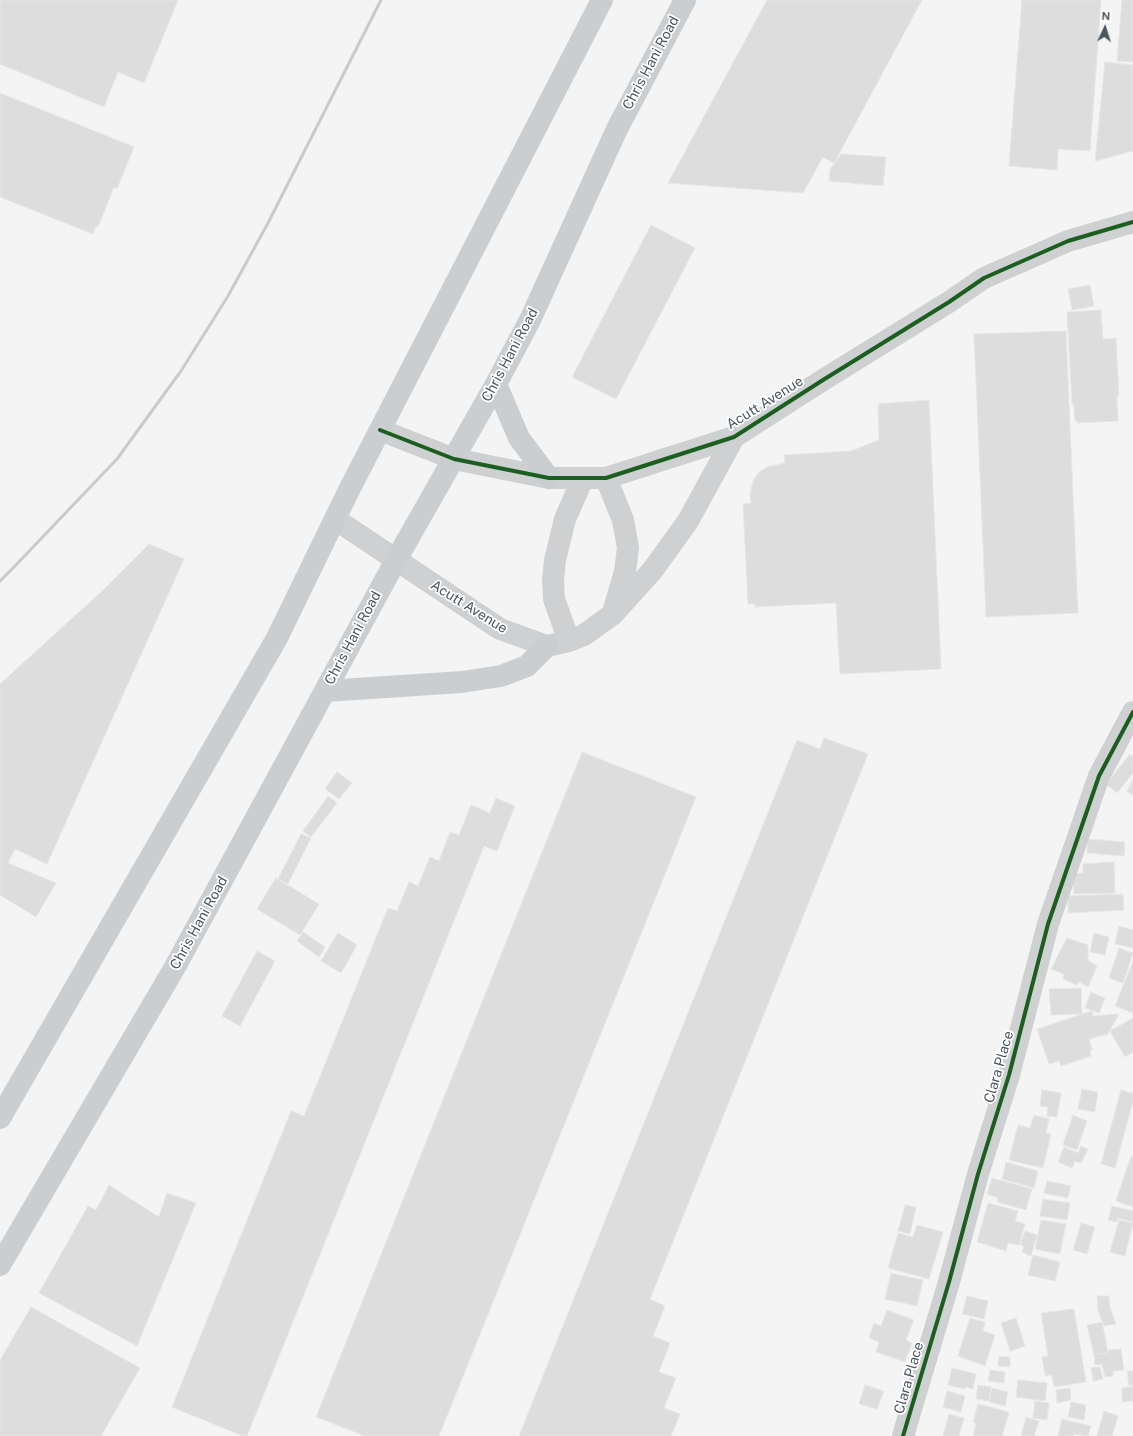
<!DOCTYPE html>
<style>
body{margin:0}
#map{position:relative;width:1133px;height:1436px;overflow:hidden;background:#f4f4f4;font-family:"Public Sans",sans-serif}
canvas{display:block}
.north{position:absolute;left:1085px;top:8px;width:40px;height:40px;-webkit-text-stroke:3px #fff;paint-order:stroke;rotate:4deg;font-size:11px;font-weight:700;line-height:16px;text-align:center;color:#4a5661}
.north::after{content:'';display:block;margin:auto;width:14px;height:18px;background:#4a5661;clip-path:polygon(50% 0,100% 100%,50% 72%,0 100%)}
</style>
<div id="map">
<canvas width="1133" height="1436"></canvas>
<div class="north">N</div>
</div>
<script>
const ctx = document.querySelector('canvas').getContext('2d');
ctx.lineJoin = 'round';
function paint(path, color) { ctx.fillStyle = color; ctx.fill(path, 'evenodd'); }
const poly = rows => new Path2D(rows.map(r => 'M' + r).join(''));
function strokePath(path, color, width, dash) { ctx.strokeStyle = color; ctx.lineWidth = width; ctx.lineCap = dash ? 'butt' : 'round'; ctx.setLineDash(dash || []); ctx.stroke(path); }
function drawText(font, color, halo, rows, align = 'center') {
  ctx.font = font + ' "Public Sans",sans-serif'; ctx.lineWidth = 3.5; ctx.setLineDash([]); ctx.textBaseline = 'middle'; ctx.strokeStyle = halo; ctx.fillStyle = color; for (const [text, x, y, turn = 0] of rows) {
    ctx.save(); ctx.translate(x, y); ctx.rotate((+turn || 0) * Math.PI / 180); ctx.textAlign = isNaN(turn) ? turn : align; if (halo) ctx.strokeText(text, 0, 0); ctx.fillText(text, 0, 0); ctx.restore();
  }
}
const building = poly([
 [0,0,178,0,144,83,118,72,104,107,0,64,0,0],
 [767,0,922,0,834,163,823,157,803,193,668,183,767,0],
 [1022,0,1101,0,1090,151,1058,149,1057,170,1009,166,1022,0],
 [1122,0,1133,0,1133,62,1117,61,1122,0],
 [1105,62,1133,65,1133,151,1095,161,1105,62],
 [0,93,134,147,117,189,114,187,98,227,96,226,93,234,0,197,0,93],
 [841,154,886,157,883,186,829,181,830,169,841,154],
 [651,225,695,248,616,399,572,377,651,225],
 [1090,285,1094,306,1072,310,1068,289,1090,285],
 [1101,310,1103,339,1116,338,1119,396,1117,396,1118,421,1077,423,1078,421,1075,421,1074,404,1072,404,1067,312,1101,310],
 [1066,331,1078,613,986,617,974,334,1066,331],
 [929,400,941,669,840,674,836,603,755,607,755,604,748,604,743,504,751,503,750,494,753,481,759,472,767,467,785,463,784,455,851,451,879,440,878,404,929,400],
 [149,544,184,559,47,864,15,849,8,863,56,883,36,917,0,895,0,684,101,592,149,544],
 [824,738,868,754,650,1299,665,1306,653,1336,670,1343,659,1372,676,1378,664,1408,680,1414,671,1436,519,1436,797,740,820,749,824,738],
 [582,752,696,797,439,1436,365,1436,316,1417,582,752],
 [1130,754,1133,757,1133,773,1117,793,1106,784,1130,754],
 [337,772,352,783,339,799,325,789,337,772],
 [1133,779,1133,795,1127,792,1133,779],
 [328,796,337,803,311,837,303,831,328,796],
 [496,798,515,806,497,851,484,846,247,1436,243,1436,172,1407,291,1111,304,1116,388,908,397,911,409,882,418,886,430,857,439,861,450,832,459,835,471,805,490,813,496,798],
 [301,834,311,838,288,884,278,879,301,834],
 [1088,839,1125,842,1124,856,1087,853,1088,839],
 [1114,862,1115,893,1074,894,1073,874,1083,873,1083,864,1114,862],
 [276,878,319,904,300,935,257,909,276,878],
 [1123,894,1124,910,1068,913,1068,896,1123,894],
 [1119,926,1133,930,1133,948,1115,944,1119,926],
 [303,932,325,947,319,957,297,941,303,932],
 [338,933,357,945,341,973,321,961,338,933],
 [1094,933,1109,937,1105,955,1090,952,1094,933],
 [1067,938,1088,945,1088,960,1097,966,1088,987,1079,982,1077,985,1063,979,1064,974,1051,969,1067,938],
 [1119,948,1133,953,1123,983,1109,978,1119,948],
 [257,951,275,961,240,1026,222,1016,257,951],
 [1133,961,1133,1013,1115,1006,1133,961],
 [1081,988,1082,1014,1051,1015,1049,989,1081,988],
 [1091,992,1105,998,1099,1013,1085,1008,1091,992],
 [1092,1011,1093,1016,1119,1014,1108,1034,1089,1039,1092,1050,1090,1051,1091,1056,1061,1066,1059,1061,1049,1064,1037,1029,1092,1011],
 [1133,1018,1133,1052,1125,1057,1110,1031,1133,1018],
 [1082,1089,1098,1092,1095,1112,1078,1109,1082,1089],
 [1042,1090,1061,1093,1057,1117,1047,1116,1048,1107,1040,1106,1042,1090],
 [1121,1090,1133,1093,1133,1101,1115,1168,1101,1164,1121,1090],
 [1034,1115,1049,1119,1046,1133,1051,1134,1043,1168,1009,1160,1018,1125,1030,1128,1034,1115],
 [1073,1115,1087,1121,1077,1150,1063,1145,1073,1115],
 [1081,1146,1088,1149,1081,1163,1075,1161,1072,1168,1058,1162,1064,1147,1078,1153,1081,1146],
 [1131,1156,1133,1156,1133,1207,1116,1201,1131,1156],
 [1006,1162,1038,1171,1034,1188,1002,1179,1006,1162],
 [992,1178,1032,1189,1026,1210,997,1202,998,1198,987,1194,992,1178],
 [1047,1181,1071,1186,1068,1198,1044,1193,1047,1181],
 [109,1185,159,1217,167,1193,196,1203,137,1346,39,1293,88,1206,96,1210,109,1185],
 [1043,1199,1070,1203,1067,1220,1040,1216,1043,1199],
 [988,1203,1018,1211,1015,1221,1025,1224,1019,1245,1008,1243,1006,1251,977,1242,988,1203],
 [905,1205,916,1207,910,1234,898,1231,905,1205],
 [1112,1206,1133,1211,1133,1222,1118,1218,1117,1222,1108,1220,1112,1206],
 [1041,1220,1066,1224,1060,1254,1035,1249,1041,1220],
 [1119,1220,1133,1223,1125,1256,1110,1252,1119,1220],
 [1081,1223,1095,1227,1087,1254,1073,1250,1081,1223],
 [917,1225,943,1232,929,1279,888,1268,898,1233,913,1237,917,1225],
 [1025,1231,1037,1235,1031,1256,1022,1252,1024,1246,1020,1245,1025,1231],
 [1033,1255,1060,1262,1055,1281,1028,1275,1033,1255],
 [891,1273,923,1280,917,1306,885,1299,891,1273],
 [967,1296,988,1301,984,1319,962,1314,967,1296],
 [1097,1296,1109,1296,1110,1307,1116,1324,1104,1326,1098,1311,1097,1296],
 [31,1307,140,1368,101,1436,0,1436,0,1360,31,1307],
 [1074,1309,1086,1382,1054,1387,1052,1375,1045,1376,1042,1357,1048,1356,1041,1313,1074,1309],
 [887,1310,914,1320,906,1340,912,1343,905,1362,876,1352,879,1342,869,1338,874,1323,881,1326,887,1310],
 [970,1318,985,1322,983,1331,995,1335,985,1366,958,1356,970,1318],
 [1016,1318,1025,1346,1010,1351,1001,1323,1016,1318],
 [1102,1322,1108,1352,1094,1355,1087,1325,1102,1322],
 [1121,1349,1124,1370,1113,1371,1113,1376,1105,1377,1102,1364,1095,1365,1094,1355,1108,1352,1108,1350,1121,1349],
 [999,1356,1010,1357,1010,1367,998,1366,999,1356],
 [1100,1367,1103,1379,1093,1381,1091,1368,1100,1367],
 [952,1368,976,1374,973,1389,965,1387,965,1389,948,1385,952,1368],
 [990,1370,1005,1372,1004,1383,988,1381,990,1370],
 [1127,1371,1133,1371,1133,1385,1129,1386,1127,1371],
 [1018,1380,1047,1383,1045,1401,1016,1397,1018,1380],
 [865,1385,884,1391,877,1409,859,1404,865,1385],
 [978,1385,991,1387,989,1401,976,1399,978,1385],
 [1133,1387,1133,1401,1122,1402,1122,1388,1133,1387],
 [992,1388,1008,1392,1005,1406,989,1402,992,1388],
 [1070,1388,1071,1400,1057,1403,1056,1390,1070,1388],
 [947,1391,965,1396,961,1412,943,1407,947,1391],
 [1035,1401,1049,1403,1047,1420,1033,1418,1035,1401],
 [1071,1402,1086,1405,1084,1420,1068,1417,1071,1402],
 [978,1404,1009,1412,1002,1436,973,1436,976,1424,973,1422,978,1404],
 [1104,1411,1118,1416,1112,1436,1097,1436,1104,1411],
 [949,1414,964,1418,959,1436,943,1436,949,1414],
 [1026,1417,1039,1421,1034,1436,1021,1436,1026,1417],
 [1062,1419,1091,1426,1088,1436,1074,1434,1073,1436,1058,1436,1062,1419]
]);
paint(building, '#ddddde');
strokePath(building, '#e5e6e7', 1);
strokePath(poly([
 [903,1436,949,1282,978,1174,1009,1075,1048,924,1099,776,1133,712]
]), '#ced0d2', 22);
strokePath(poly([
 [380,430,454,459,549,478,606,478,734,437,823,380,949,302,984,278,1068,241,1133,222],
 [606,478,623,520,628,548,625,572,614,609],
 [335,519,500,629,547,646,569,641,584,635,613,614,652,571,688,521,734,437],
 [569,641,554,599,553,581,555,560,565,519,583,478]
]), '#ced0d2', 22);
strokePath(poly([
 [496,384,519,438,549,478],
 [325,691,462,682,501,676,527,666,547,646],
 [0,1118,277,638,349,490,602,0],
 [0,1265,175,967,396,560,496,384,530,320,617,129,685,0]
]), '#caced1', 22);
strokePath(poly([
 [0,581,14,567,117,459,181,371,228,296,268,223,381,0]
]), '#c9cacc', 3);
strokePath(poly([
 [380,430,454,459,549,478,606,478,734,437,823,380,949,302,984,278,1068,241,1133,222],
 [903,1436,949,1282,978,1174,1009,1075,1048,924,1099,776,1133,712]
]), '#1b5e20', 4);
drawText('14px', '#4a5661', '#fff', [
 ["Chris Hani Road",651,63,-62],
 ["Chris Hani Road",510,355,-62],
 ["Acutt Avenue",765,403,-32],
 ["Acutt Avenue",469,607,32],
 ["Chris Hani Road",353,638,-62],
 ["Chris Hani Road",199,923,-61],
 ["Clara Place",999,1067,-74],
 ["Clara Place",909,1378,-74]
]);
</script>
